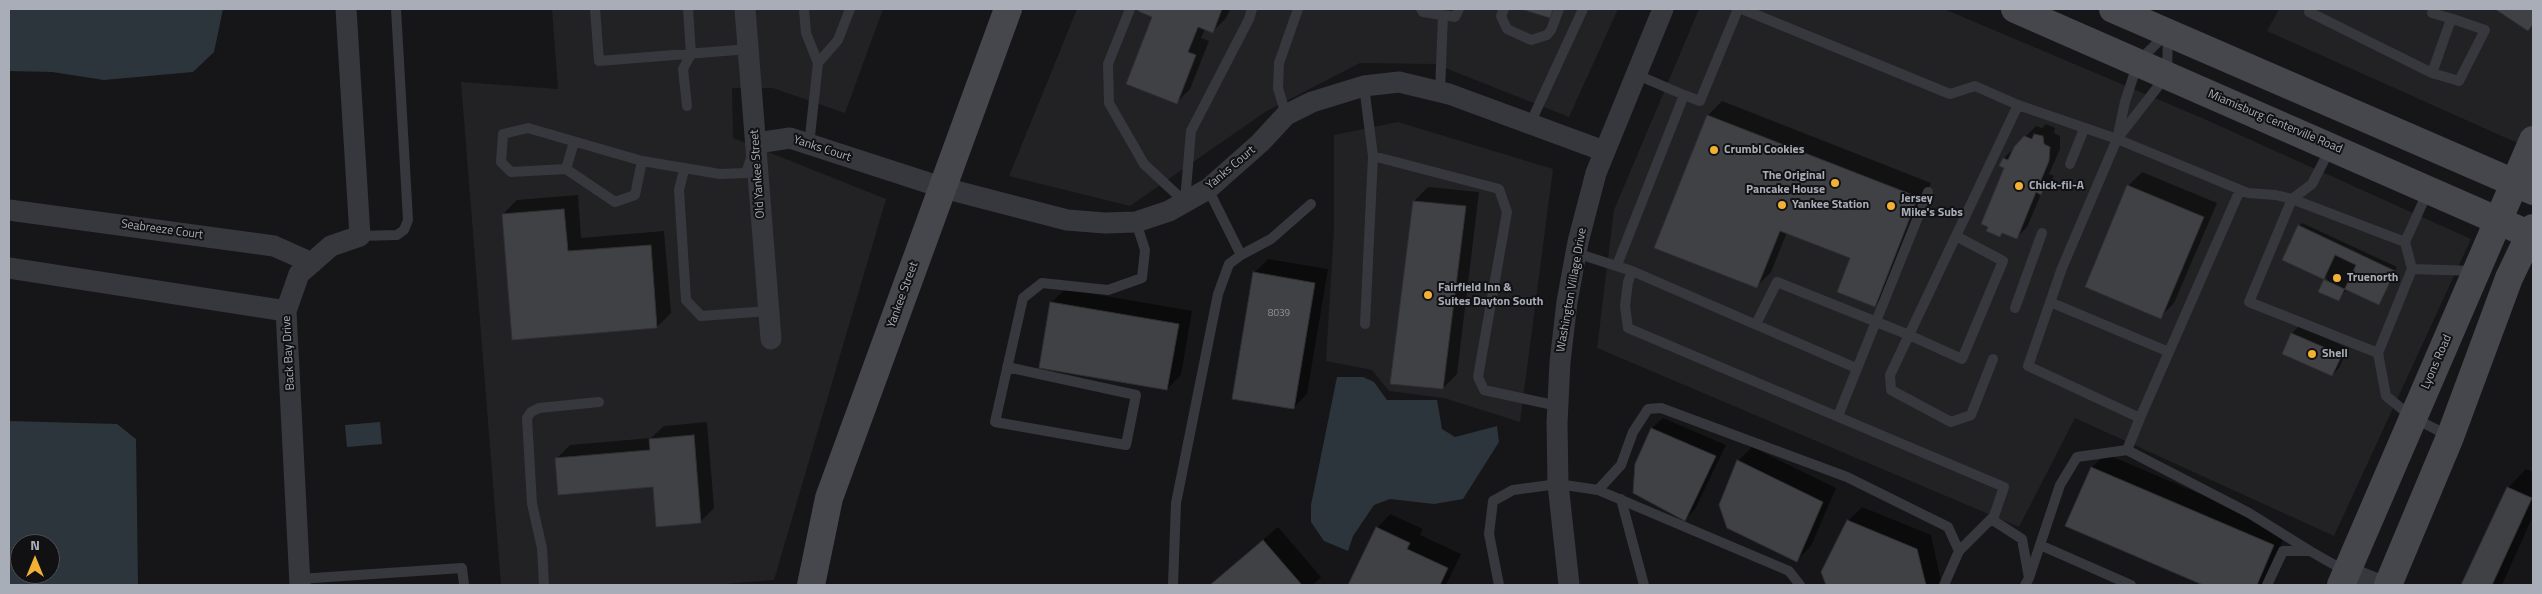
<!DOCTYPE html>
<style>
body{margin:0}
#map{position:relative;width:2542px;height:594px;overflow:hidden;background:#161618;font-family:"Titillium Web",sans-serif}
canvas{display:block}
.frame{position:absolute;inset:0;border:10px solid #a8adb8;pointer-events:none}
.north{position:absolute;left:10px;top:534px;width:50px;height:50px;box-sizing:border-box;background:#111113;border:1px solid #4d4f55;border-radius:50%;rotate:0deg;font-size:14px;font-weight:700;line-height:20px;text-align:center;color:#a8adb8}
.north::after{content:'';display:block;margin:auto;width:18px;height:22px;background:#f2b134;clip-path:polygon(50% 0,100% 100%,50% 72%,0 100%)}
</style>
<div id="map">
<canvas width="2542" height="594"></canvas>
<div class="frame"></div>
<div class="north">N</div>
</div>
<script>
const ctx = document.querySelector('canvas').getContext('2d');
ctx.lineJoin = 'round';
function paint(path, color) { ctx.fillStyle = color; ctx.fill(path, 'evenodd'); }
const poly = rows => new Path2D(rows.map(r => 'M' + r).join(''));
function strokePath(path, color, width, dash) { ctx.strokeStyle = color; ctx.lineWidth = width; ctx.lineCap = dash ? 'butt' : 'round'; ctx.setLineDash(dash || []); ctx.stroke(path); }
function drawText(font, color, halo, rows, align = 'center') {
  ctx.font = font + ' "Titillium Web",sans-serif'; ctx.lineWidth = 4; ctx.setLineDash([]); ctx.textBaseline = 'middle'; ctx.strokeStyle = halo; ctx.fillStyle = color; for (const [text, x, y, turn = 0] of rows) {
    ctx.save(); ctx.translate(x, y); ctx.rotate((+turn || 0) * Math.PI / 180); ctx.textAlign = isNaN(turn) ? turn : align; if (halo) ctx.strokeText(text, 0, 0); ctx.fillText(text, 0, 0); ctx.restore();
  }
}
paint(poly([
 [552,9,883,9,845,113,773,88,732,88,733,138,886,199,774,580,712,585,501,585,461,82,558,89],
 [1077,9,1618,9,1569,117,1435,64,1360,63,1265,112,1130,206,1009,176],
 [1699,9,1944,9,2202,118,2471,239,2334,536,2075,418,2019,527,1597,348,1614,210],
 [2279,9,2533,9,2533,150,2267,31],
 [1398,122,1553,169,1520,422,1444,398,1389,391,1372,370,1326,361,1334,229,1334,135]
]), '#222225');
paint(poly([
 [9,9,223,9,214,52,193,72,104,80,52,72,9,71],
 [1337,377,1363,377,1374,382,1387,400,1437,400,1442,429,1455,437,1497,426,1499,442,1463,499,1434,504,1390,499,1374,505,1353,536,1348,551,1324,541,1311,522,1311,505],
 [9,421,117,424,136,439,138,585,9,585],
 [20,544,50,544,50,574,20,574],
 [380,422,382,444,347,447,345,425]
]), '#2c353c');
paint(poly([
 [1140,9,1230,9,1226,18,1212,32,1205,29,1201,38,1209,41,1190,89,1176,103,1154,16,1139,11],
 [2498,9,2533,9,2533,24,2528,30],
 [1722,101,1931,183,1889,292,1875,306,1852,257,1787,232,1771,272,1757,286,1708,115],
 [2046,124,2055,128,2054,133,2060,136,2060,149,2049,174,2054,176,2042,192,2027,227,2016,238,2004,232,2000,236,2006,167,2004,158,2036,126,2042,128],
 [2142,172,2217,203,2174,303,2160,317,2128,186],
 [1428,187,1479,192,1457,374,1443,388,1414,201],
 [578,195,581,238,664,231,671,313,657,327,503,214,517,200],
 [2302,223,2397,267,2378,304,2347,289,2338,300,2299,226],
 [1268,259,1328,269,1307,394,1293,408,1254,273],
 [1065,289,1192,311,1181,375,1167,389,1051,303],
 [2299,326,2348,348,2339,368,2332,375,2283,353,2292,333],
 [1663,418,1726,445,1695,509,1685,520,1636,464,1652,428],
 [707,422,714,508,700,522,654,486,556,459,570,445,651,438,664,426],
 [1752,447,1836,488,1811,546,1797,560,1738,461],
 [2106,454,2287,531,2264,585,2207,585,2067,525,2092,467],
 [2526,469,2533,472,2533,516,2502,585,2463,585,2508,488],
 [1862,507,1931,535,1941,581,1939,585,1827,585,1822,572,1848,521],
 [1390,514,1423,529,1420,535,1461,554,1446,585,1350,585,1377,528],
 [1278,527,1321,577,1313,585,1210,585]
]), '#0007');
const building = poly([
 [1139,9,1222,9,1213,33,1198,27,1188,52,1196,55,1177,104,1126,84,1152,17,1138,11,1139,9],
 [1521,9,1553,9,1550,18,1521,9],
 [2495,9,2533,9,2533,24,2528,31,2495,9],
 [1707,115,1918,197,1875,307,1837,292,1850,258,1780,231,1757,288,1654,248,1707,115],
 [2034,134,2043,136,2044,144,2050,147,2049,161,2039,185,2044,187,2041,195,2036,192,2017,239,2002,233,2000,237,1986,231,1988,227,1981,224,2004,168,1999,166,2003,158,2008,160,2014,147,2024,136,2032,139,2034,134],
 [2127,185,2204,217,2161,319,2085,287,2127,185],
 [1413,201,1466,206,1443,389,1390,384,1413,201],
 [564,209,568,251,651,245,657,328,512,340,502,214,564,209],
 [2298,225,2395,271,2379,305,2282,260,2298,225],
 [2335,255,2356,265,2339,301,2318,292,2335,255],
 [1253,272,1315,283,1294,409,1232,399,1253,272],
 [1050,302,1179,324,1167,390,1039,368,1050,302],
 [2291,333,2342,355,2332,376,2282,354,2291,333],
 [1651,428,1716,456,1685,521,1633,493,1635,464,1651,428],
 [694,435,701,523,656,527,653,487,558,495,555,458,650,450,649,439,694,435],
 [1737,460,1823,502,1797,562,1727,528,1719,505,1737,460],
 [2091,467,2274,545,2257,585,2203,585,2065,526,2091,467],
 [2507,487,2532,498,2492,585,2461,585,2507,487],
 [1847,520,1917,549,1926,585,1826,585,1821,572,1847,520],
 [1376,527,1410,543,1407,549,1448,568,1440,585,1348,585,1376,527],
 [1263,540,1302,585,1210,585,1263,540]
]);
paint(building, '#404145');
strokePath(building, '#303034', 1);
strokePath(poly([
 [595,9,599,61,749,49],
 [804,9,806,33,818,63,809,145],
 [1130,9,1108,64,1109,103,1144,164,1185,202],
 [1421,9,1423,12,1455,17,1459,9],
 [1504,9,1501,16,1507,29,1531,40,1547,35,1551,30,1559,9],
 [1742,9,1950,94,1975,86,2018,105,2117,139,2248,193,2276,195,2292,199,2312,184,2330,149],
 [2311,9,2309,12,2432,73,2449,25,2453,19,2432,13],
 [2168,32,2167,75,2117,139,2125,102,2138,62,2168,32],
 [818,63,838,40,850,9],
 [2432,73,2459,81,2485,30,2453,19],
 [1364,86,1373,156,1365,324],
 [1440,92,1443,15],
 [1684,95,1700,101,1738,9],
 [687,106,683,69,691,54,688,9],
 [1286,115,1278,88,1279,63,1298,9],
 [1530,124,1583,9],
 [2117,139,2062,268,2028,366,2140,418,2240,190],
 [1373,156,1499,189,1507,212,1478,377,1484,390,1558,406],
 [642,161,635,195,615,202,566,169,511,172,501,162,503,134,528,128,642,161,720,174,746,173,751,158],
 [2070,164,2084,129],
 [566,169,574,142],
 [684,170,679,190,686,300,701,316,769,311],
 [2292,199,2405,242,2412,269,2378,353,2249,302,2292,199],
 [1185,201,1191,131,1249,19,1252,9],
 [360,236,397,235,404,230,408,220,396,9],
 [2405,242,2428,191],
 [1576,253,1632,271,1856,368],
 [1241,255,1271,239,1311,204],
 [1617,265,1684,95,1635,74],
 [2412,269,2474,271],
 [1632,271,1628,282,1625,306,1628,328,2004,487,1994,516,1959,551],
 [2050,302,2169,352],
 [2015,308,2042,233],
 [1756,324,1777,282,1909,335,1962,359,2003,261,1956,236],
 [2378,353,2386,396,2412,417,2449,436],
 [1993,359,1971,415,1951,422,1891,390,1890,375,2018,105],
 [1007,367,1136,395,1126,445,995,422,1023,298,1042,283,1108,290,1142,278,1145,250,1136,222],
 [1838,416,1928,192],
 [2127,450,2140,418],
 [1598,490,1789,571,1800,585],
 [1621,499,1644,585],
 [1991,519,2022,539,2029,578,2025,585],
 [2040,545,2131,585],
 [2029,578,2060,485,2077,457,2127,450,2249,513,2310,551],
 [299,579,462,568,464,585],
 [544,585,542,548,532,504,527,418,531,412,539,408,599,402],
 [1173,585,1176,503,1218,294,1229,264,1241,255,1208,189],
 [1499,585,1489,534,1493,501,1513,490,1558,484,1598,490,1621,465,1633,432,1648,409,1661,408,1847,477,1948,527,1959,551,1944,585],
 [2267,585,2283,551,2310,551,2347,572]
]), '#37383d', 10);
strokePath(poly([
 [745,9,771,339],
 [757,143,790,138,944,188,1067,220,1105,223,1136,222,1169,211,1208,189,1260,143,1286,115,1312,102,1364,86,1399,82,1449,94,1604,151],
 [9,210,274,246,312,263],
 [9,268,286,311],
 [2347,572,2380,585],
 [300,585,286,311,299,274,331,246,360,236,346,9],
 [1569,585,1558,484,1557,423,1560,362,1567,302,1578,242,1596,173,1663,9]
]), '#37383d', 21);
strokePath(poly([
 [2015,9,2533,236],
 [2113,9,2533,191],
 [811,585,829,498,1008,9],
 [2341,585,2533,140],
 [2388,585,2450,437,2509,278,2533,228]
]), '#45474d', 28);
for (const [x, y, r, color] of [
 [1714,150,5,"#f2b134"],
 [1835,183,5,"#f2b134"],
 [2019,186,5,"#f2b134"],
 [1782,205,5,"#f2b134"],
 [1891,206,5,"#f2b134"],
 [2337,278,5,"#f2b134"],
 [1428,295,5,"#f2b134"],
 [2312,354,5,"#f2b134"]
]) { const dot = new Path2D(); dot.arc(x, y, r, 0, 2 * Math.PI); ctx.fillStyle = color; ctx.fill(dot); strokePath(dot, '#111113', 2); }
drawText('10px', '#8e929b', null, [
 ["8039",1279,314]
]);
drawText('12px', '#a8adb8', '#111113', [
 ["Miamisburg Centerville Road",2275,122,23],
 ["Yanks Court",822,149,18],
 ["Yanks Court",1231,168,-40],
 ["Old Yankee Street",758,174,-94],
 ["Seabreeze Court",162,230,8],
 ["Washington Village Drive",1572,290,-80],
 ["Yankee Street",903,295,-70],
 ["Back Bay Drive",289,353,-93],
 ["Lyons Road",2437,362,-66]
]);
drawText('bold 12px', '#a8adb8', '#111113', [
 ["Crumbl Cookies",1724,150],
 ["The Original",1825,176,"right"],
 ["Pancake House",1825,190,"right"],
 ["Chick-fil-A",2029,186],
 ["Jersey",1901,199],
 ["Mike's Subs",1901,213],
 ["Yankee Station",1792,205],
 ["Truenorth",2347,278],
 ["Fairfield Inn &",1438,288],
 ["Suites Dayton South",1438,302],
 ["Shell",2322,354]
], 'left');
</script>
